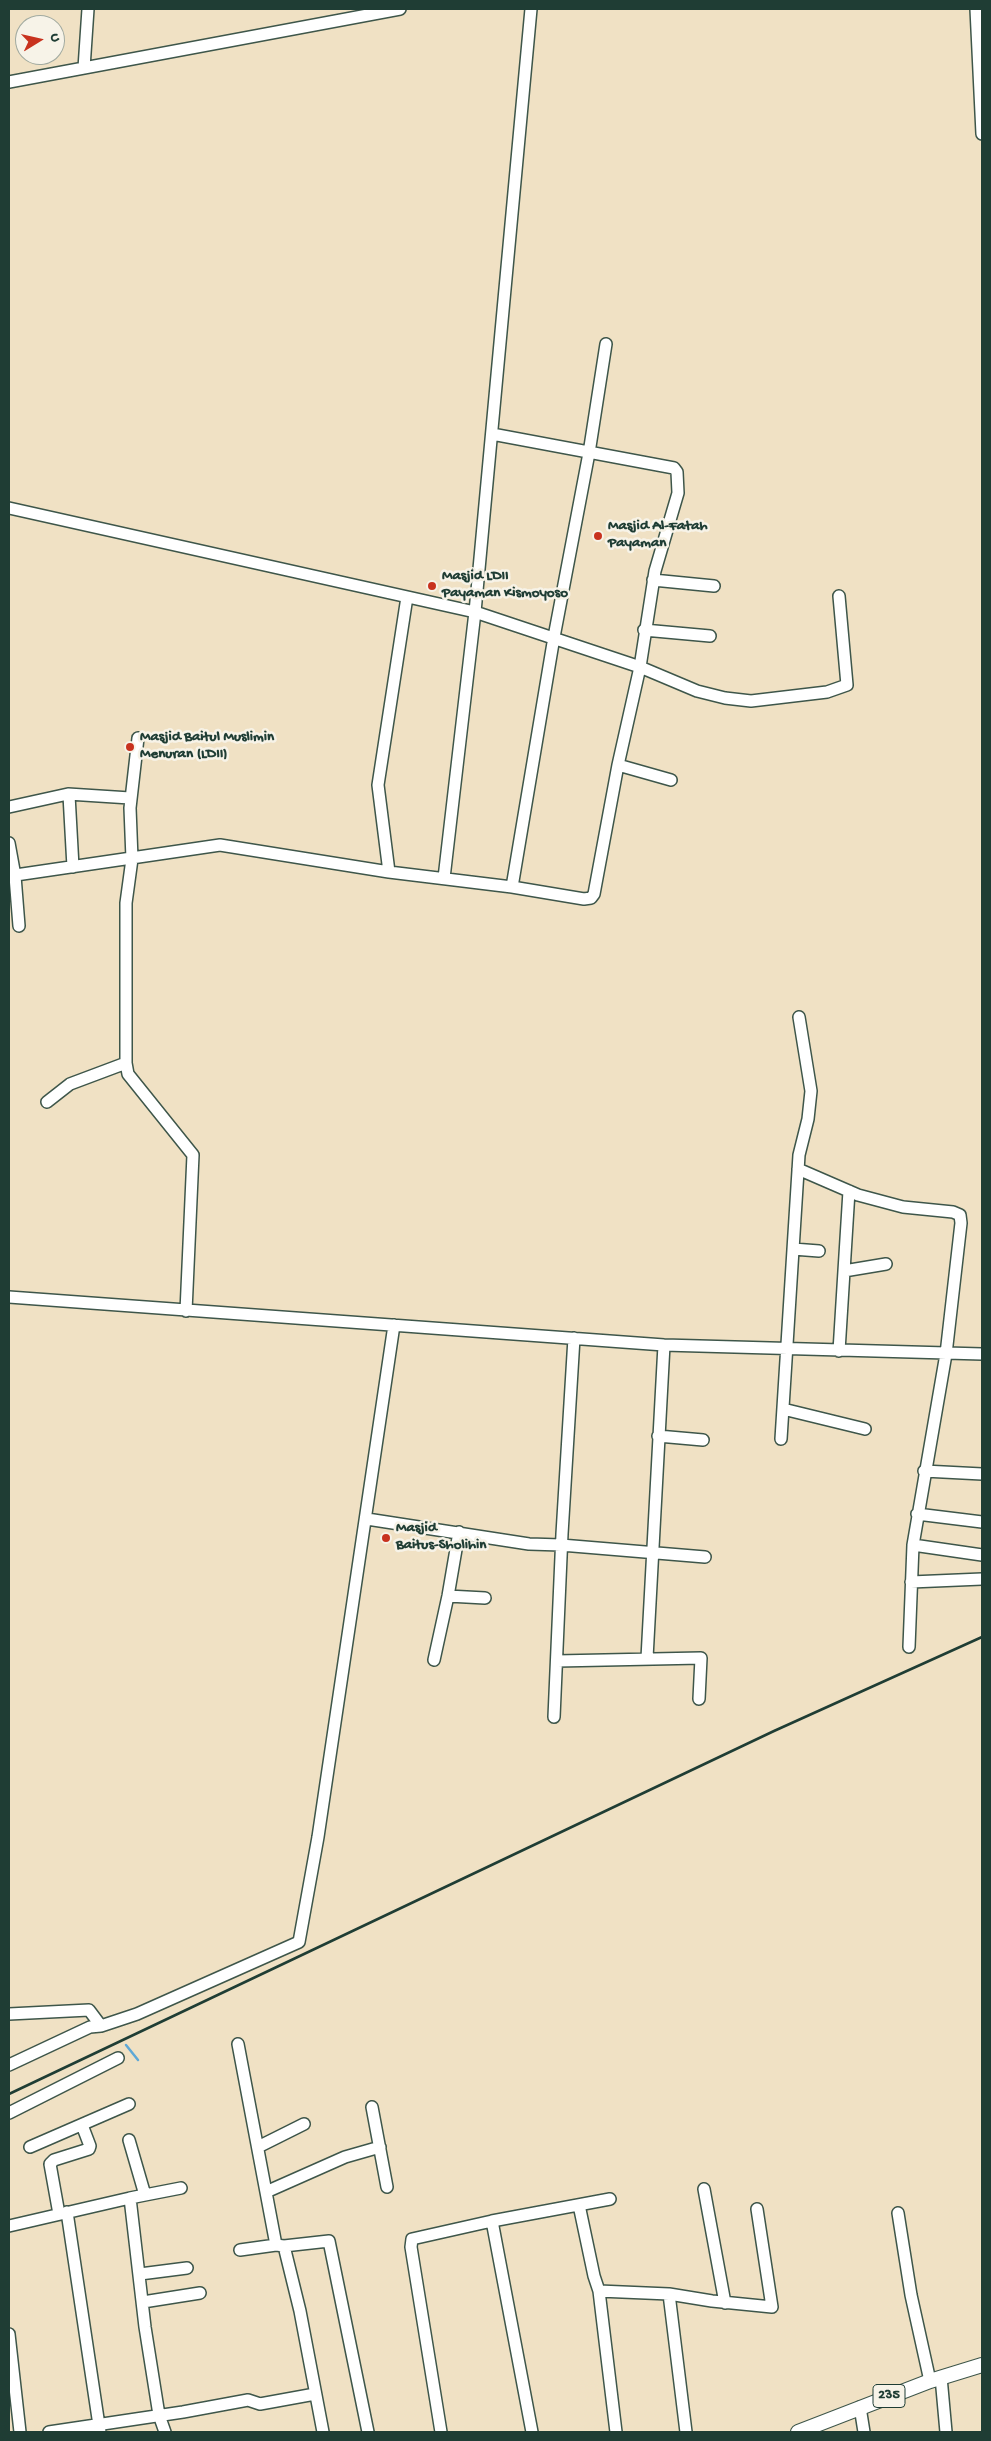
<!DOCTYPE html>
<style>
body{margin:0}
#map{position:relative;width:991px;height:2441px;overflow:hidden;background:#f0e1c4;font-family:"Gochi Hand",sans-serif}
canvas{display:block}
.frame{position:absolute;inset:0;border:10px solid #1f3d34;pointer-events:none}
.north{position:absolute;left:15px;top:15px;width:50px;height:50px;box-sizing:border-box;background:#f7f3e8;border:1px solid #a1aaa0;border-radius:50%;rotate:81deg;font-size:14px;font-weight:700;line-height:20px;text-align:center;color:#1f3d34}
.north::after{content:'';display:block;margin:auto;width:18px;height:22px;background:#c8321e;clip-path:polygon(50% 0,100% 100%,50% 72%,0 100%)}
</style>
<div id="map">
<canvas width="991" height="2441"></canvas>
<div class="frame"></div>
<div class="north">U</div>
</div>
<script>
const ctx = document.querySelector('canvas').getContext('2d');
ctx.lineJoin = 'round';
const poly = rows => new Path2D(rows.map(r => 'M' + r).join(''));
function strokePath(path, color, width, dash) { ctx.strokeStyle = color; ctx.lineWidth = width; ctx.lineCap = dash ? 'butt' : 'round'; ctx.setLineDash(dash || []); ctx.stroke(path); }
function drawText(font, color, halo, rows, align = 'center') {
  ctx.font = font + ' "Gochi Hand",sans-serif'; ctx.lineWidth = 5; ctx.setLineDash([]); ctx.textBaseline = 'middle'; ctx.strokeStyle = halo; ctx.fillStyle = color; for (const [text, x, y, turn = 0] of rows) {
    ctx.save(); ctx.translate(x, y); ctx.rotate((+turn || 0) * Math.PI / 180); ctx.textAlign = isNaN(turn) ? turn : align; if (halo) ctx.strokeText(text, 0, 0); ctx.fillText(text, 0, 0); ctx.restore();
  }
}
strokePath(poly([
 [126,2045,138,2060]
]), '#5ea8d6', 2.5);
const minor = poly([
 [976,9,982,134],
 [84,68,88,9],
 [9,82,400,9],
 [9,508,475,612,640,667,697,691,725,698,751,701,827,692,847,685,839,596],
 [653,580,714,586],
 [644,630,710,636],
 [618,765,671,780],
 [69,795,73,867],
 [9,807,68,794,130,798],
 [9,843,15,876,19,926],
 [389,872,378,785,407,597],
 [9,876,220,845,389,872,512,887,584,899,591,898,594,894,618,765,640,667,655,571,678,493,677,472,674,468,492,434],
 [444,878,475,612,531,9],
 [512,887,554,637,589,453,606,344],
 [126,1063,128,1074,193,1155,186,1311],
 [47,1102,70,1084,126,1063,126,903,132,859,130,808,138,738],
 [798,1169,858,1195,903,1207,953,1212,960,1215,961,1223,946,1354,913,1545,909,1647],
 [793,1249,819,1251],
 [844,1271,886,1264],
 [9,1297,664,1345,982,1354],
 [839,1351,849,1191],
 [783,1409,865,1429],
 [658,1436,703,1440],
 [781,1439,799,1155,808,1119,811,1091,799,1017],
 [924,1471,982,1474],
 [917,1514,982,1522],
 [367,1519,529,1544,561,1545,705,1557],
 [913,1545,982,1555],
 [911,1582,982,1579],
 [448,1596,485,1598],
 [647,1658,664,1345],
 [434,1660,448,1596,459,1532],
 [557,1661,701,1658,699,1699],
 [554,1717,562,1534,574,1338],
 [9,2014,89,2010,101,2026],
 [238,2044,276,2245,284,2246,329,2241,368,2432],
 [9,2065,90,2027,101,2026,137,2014,299,1942,318,1837,394,1325],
 [372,2107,387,2187],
 [9,2113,118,2058],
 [129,2140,145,2195,130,2198],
 [30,2147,129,2104],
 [258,2147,304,2124],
 [704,2189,725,2303],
 [266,2192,345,2157,380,2147],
 [145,2195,181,2188],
 [579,2205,594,2276,599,2291,616,2432],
 [67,2212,100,2432],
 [898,2213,911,2295,930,2381],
 [59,2214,50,2164,54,2160,89,2149,90,2146,82,2125],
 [492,2221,532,2432],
 [9,2226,130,2198,145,2327,159,2415,165,2432],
 [284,2246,300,2311,323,2432],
 [240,2250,276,2245],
 [140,2274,187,2268],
 [599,2291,669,2294,712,2301,772,2307,757,2209],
 [669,2294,686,2432],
 [143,2302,200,2293],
 [9,2334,20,2432],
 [941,2377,946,2432],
 [860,2407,864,2432],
 [49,2432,183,2412,248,2400,260,2404,315,2394],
 [441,2432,411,2247,412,2239,492,2221,610,2199]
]);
const major = poly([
 [798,2432,930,2381,982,2365]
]);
strokePath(minor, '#3e564a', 14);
strokePath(major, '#3e564a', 16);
strokePath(minor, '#fff', 11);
strokePath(major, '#fff', 14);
strokePath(poly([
 [9,2094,774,1731,982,1637]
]), '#1f3d34', 2.5);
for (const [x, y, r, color] of [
 [598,536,5,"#c8321e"],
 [432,586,5,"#c8321e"],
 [130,747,5,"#c8321e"],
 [386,1538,5,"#c8321e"]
]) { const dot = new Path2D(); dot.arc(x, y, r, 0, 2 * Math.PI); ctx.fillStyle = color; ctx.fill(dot); strokePath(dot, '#f7f3e8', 2); }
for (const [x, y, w] of [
 [889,2396,32]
]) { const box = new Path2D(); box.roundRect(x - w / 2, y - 11.5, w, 23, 4); ctx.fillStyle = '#f7f3e8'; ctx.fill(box); strokePath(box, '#1f3d34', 1); }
drawText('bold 14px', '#1f3d34', null, [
 ["235",889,2396]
]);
drawText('bold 15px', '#1f3d34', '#f7f3e8', [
 ["Masjid Al-Fatah",608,527],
 ["Payaman",608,544],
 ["Masjid LDII",442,577],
 ["Payaman Kismoyoso",442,594],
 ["Masjid Baitul Muslimin",140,738],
 ["Menuran (LDII)",140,755],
 ["Masjid",396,1529],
 ["Baitus-Sholihin",396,1546]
], 'left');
</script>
